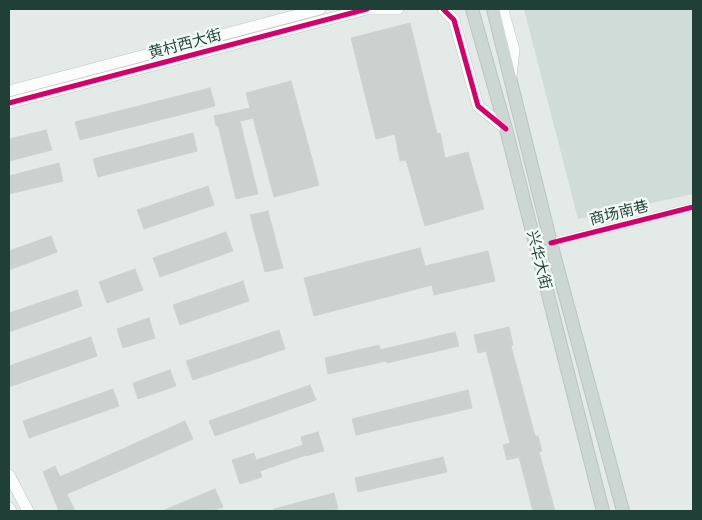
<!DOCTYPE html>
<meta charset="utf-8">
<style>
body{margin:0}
#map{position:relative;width:702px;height:520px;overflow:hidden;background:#e3eae7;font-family:"Golos Text",sans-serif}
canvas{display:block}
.frame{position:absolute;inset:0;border:10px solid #1f3f37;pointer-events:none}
</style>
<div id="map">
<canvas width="702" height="520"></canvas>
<div class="frame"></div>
</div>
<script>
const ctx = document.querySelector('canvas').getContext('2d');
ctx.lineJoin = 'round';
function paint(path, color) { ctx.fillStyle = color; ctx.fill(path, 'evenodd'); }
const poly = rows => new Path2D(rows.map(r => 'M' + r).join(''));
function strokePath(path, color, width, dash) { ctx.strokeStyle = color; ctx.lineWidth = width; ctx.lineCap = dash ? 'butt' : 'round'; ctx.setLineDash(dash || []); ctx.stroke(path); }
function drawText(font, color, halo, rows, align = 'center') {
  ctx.font = font + ' "Golos Text","Noto Sans SC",sans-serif'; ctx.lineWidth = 5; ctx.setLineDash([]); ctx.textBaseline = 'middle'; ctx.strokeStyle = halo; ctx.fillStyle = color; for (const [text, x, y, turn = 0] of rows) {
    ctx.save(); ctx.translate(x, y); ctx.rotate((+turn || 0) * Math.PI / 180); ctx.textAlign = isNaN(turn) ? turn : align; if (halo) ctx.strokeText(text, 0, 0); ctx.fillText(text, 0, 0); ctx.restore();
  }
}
paint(poly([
 [524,9,693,9,693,194,578,219]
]), '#d0dcd7');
const building = poly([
 [410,23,437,134,440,133,445,158,468,152,484,209,425,226,406,160,400,161,395,134,376,139,351,38,410,23],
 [291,81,319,185,274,197,253,118,240,121,258,194,236,199,218,125,216,126,214,116,250,108,246,93,291,81],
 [210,88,215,106,80,140,75,122,210,88],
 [46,130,52,150,9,161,9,139,46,130],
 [193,133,197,151,98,177,93,159,193,133],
 [59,163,63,181,9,194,9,176,59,163],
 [208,186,214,205,144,229,137,210,208,186],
 [268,211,283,268,265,272,250,215,268,211],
 [226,232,233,251,160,277,153,258,226,232],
 [51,236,57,252,9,270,9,251,51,236],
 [420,248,425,266,488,251,495,281,434,295,432,285,314,316,304,278,420,248],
 [135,269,143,290,107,303,99,282,135,269],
 [243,281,249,301,180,325,173,305,243,281],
 [77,290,82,306,9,332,9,313,77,290],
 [149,318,155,338,123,348,117,329,149,318],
 [509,327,513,345,511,346,535,436,538,436,542,451,539,452,555,511,533,511,519,457,507,460,503,445,510,443,486,351,478,353,474,335,509,327],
 [279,330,285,349,193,380,186,361,279,330],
 [455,332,459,346,387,363,386,361,328,374,325,358,379,345,380,350,455,332],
 [91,337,97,356,9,387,9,366,91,337],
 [170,370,176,386,138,399,133,383,170,370],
 [310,385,316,400,215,436,209,421,310,385],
 [113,389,119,406,29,438,23,421,113,389],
 [468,390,472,408,356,435,352,419,468,390],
 [185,421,193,439,67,494,75,511,59,511,43,472,55,466,60,477,185,421],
 [318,432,324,451,306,456,306,455,260,471,262,477,240,484,232,460,254,453,256,460,303,445,301,437,318,432],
 [443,457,447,472,358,492,355,478,443,457],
 [215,489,223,507,212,511,162,511,215,489],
 [334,493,338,509,328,511,274,511,274,509,334,493]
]);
paint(building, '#cad1ce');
strokePath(building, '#ccd3d0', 1);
const street = poly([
 [551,243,693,207]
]);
const secondary = poly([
 [365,9,398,9],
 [443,9,454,20,478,106,506,129],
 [504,9,504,14,514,50,511,76],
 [9,91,320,9],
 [9,103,367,9],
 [9,475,28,511],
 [9,508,11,511]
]);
const primary = poly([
 [472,9,506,129,603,511],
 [493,9,551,243,623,511]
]);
strokePath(street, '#c0c7c4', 9);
strokePath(secondary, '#bec8c4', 12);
strokePath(primary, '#bbc6c3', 14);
strokePath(street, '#fbfcfb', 8);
strokePath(secondary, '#fbfcfb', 11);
strokePath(primary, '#ccd6d3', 12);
strokePath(poly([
 [443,9,454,20,478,106,506,129],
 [9,103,367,9],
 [551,243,693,207]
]), '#d6006c', 5);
drawText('15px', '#1f3f37', '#f1f9f5', [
 ["黄村西大街",185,44,-15],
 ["商场南巷",619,213,-14],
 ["兴华大街",539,260,76]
]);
</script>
